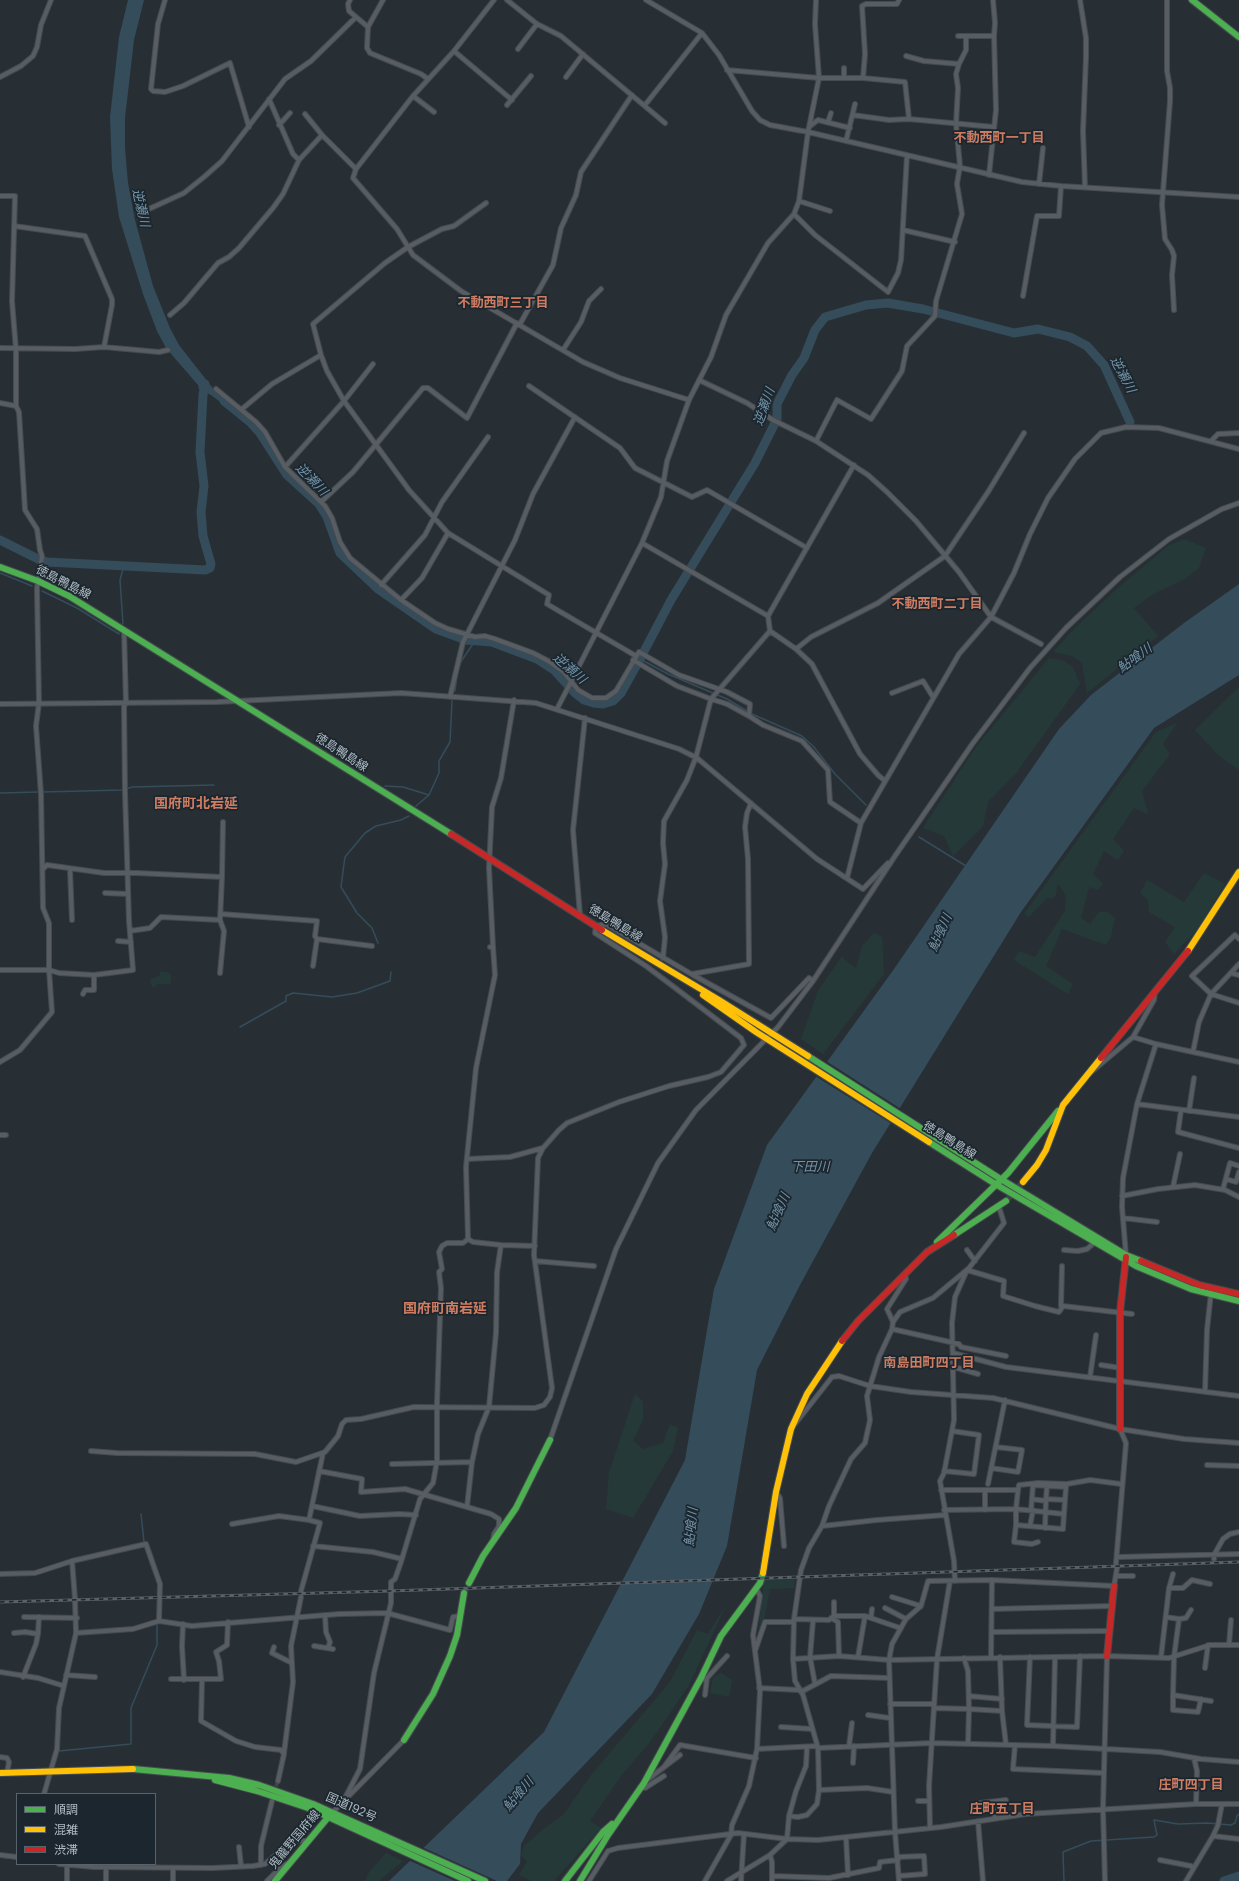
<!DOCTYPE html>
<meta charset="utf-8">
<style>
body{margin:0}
#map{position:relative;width:1239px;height:1881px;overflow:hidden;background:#272f34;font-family:Poppins,"Noto Sans JP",sans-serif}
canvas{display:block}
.legend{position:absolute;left:16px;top:1793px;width:140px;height:72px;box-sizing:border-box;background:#1b262e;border:1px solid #57626a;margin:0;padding:5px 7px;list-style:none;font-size:12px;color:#b1bcc5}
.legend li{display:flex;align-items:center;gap:8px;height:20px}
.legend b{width:20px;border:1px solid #57626a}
</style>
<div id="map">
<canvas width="1239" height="1881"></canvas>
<ul class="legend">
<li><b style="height:5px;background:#4caf50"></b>順調</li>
<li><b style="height:5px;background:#ffc107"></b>混雑</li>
<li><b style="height:5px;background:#c62828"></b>渋滞</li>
</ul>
</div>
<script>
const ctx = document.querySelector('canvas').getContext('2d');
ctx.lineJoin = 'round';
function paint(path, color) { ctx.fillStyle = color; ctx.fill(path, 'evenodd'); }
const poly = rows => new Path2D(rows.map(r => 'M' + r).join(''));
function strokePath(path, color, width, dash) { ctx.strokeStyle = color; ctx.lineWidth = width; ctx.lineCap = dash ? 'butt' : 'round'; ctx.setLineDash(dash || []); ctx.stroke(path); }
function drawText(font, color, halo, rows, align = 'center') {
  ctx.font = font + ' Poppins,"Noto Sans JP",sans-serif'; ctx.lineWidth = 3.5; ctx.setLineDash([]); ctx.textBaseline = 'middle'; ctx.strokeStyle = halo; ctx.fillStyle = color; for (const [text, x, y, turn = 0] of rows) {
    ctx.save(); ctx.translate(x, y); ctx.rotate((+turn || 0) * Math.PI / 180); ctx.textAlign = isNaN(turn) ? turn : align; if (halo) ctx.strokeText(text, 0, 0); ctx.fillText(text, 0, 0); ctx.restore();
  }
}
paint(poly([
 [1184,539,1206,548,1199,568,1185,579,1153,594,1134,608,1158,636,1087,693,1082,663,1072,656,1053,652,1075,628,1118,588,1168,546],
 [1049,658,1064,661,1073,667,1080,684,1017,772,988,802,983,826,953,856,944,836,923,828,976,747],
 [1239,687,1239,770,1219,756,1195,730],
 [1177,723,1163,744,1170,754,1142,791,1148,814,1134,808,1113,839,1124,851,1118,860,1104,851,1093,874,1103,884,1098,890,1089,887,1081,918,1090,924,1099,912,1107,912,1115,918,1111,937,1106,945,1062,929,1046,966,1073,984,1068,994,1014,960,1019,951,1035,957,1065,911,1066,896,1060,886,1057,885,1056,895,1052,898,1047,898,1029,917,1024,914,1156,732],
 [1204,873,1225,884,1196,931,1174,954,1165,942,1175,927,1149,912,1148,900,1140,893,1147,880,1184,902],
 [874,933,882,937,884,974,823,1054,801,1039,818,991,842,956,848,963,856,968,862,946],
 [160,972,166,972,171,975,171,982,169,984,157,984,155,987,152,987,150,980,160,975],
 [635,1394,643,1402,643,1420,633,1441,643,1449,663,1443,670,1425,678,1427,673,1451,633,1518,606,1509,609,1473],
 [795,1579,794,1588,770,1589,764,1620,761,1622,758,1637,764,1580],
 [726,1605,689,1685,650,1742,621,1776,590,1821,601,1828,554,1881,532,1881,519,1875,527,1861,521,1855,524,1846,546,1827,564,1814,591,1775,670,1682,697,1630,708,1634],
 [721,1673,732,1680,729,1697,710,1693,713,1677],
 [386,1853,403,1861,379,1881,365,1881,369,1872]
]), '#253a38');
paint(poly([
 [128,0,144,0,134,40,125,118,125,148,128,183,135,220,153,286,170,328,179,345,215,391,247,422,211,395,199,389,198,385,166,348,157,331,143,294,119,217,112,169,110,117,119,37],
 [1239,584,1239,675,1154,728,1021,912,872,1153,800,1285,757,1370,727,1546,699,1614,652,1694,538,1813,521,1844,520,1864,507,1881,389,1881,544,1732,685,1460,714,1289,767,1145,894,969,1059,729,1091,695,1184,623]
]), '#354c5b');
paint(poly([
 [826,1061,901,1109,892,1124,815,1076],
 [422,1847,497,1881,455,1881,408,1860]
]), '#272f34');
strokePath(poly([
 [0,573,32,586],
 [42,591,77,608,119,634,119,633],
 [123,624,120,580,123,569,127,565],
 [640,659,668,674,727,699,752,714,802,736,814,747,835,774,866,805],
 [458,669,462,660,475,641],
 [455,691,457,675],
 [385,786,403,787,429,795],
 [42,792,123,790,132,787,214,785],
 [0,793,38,792],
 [416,806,429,795,439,773,439,761,450,742,452,700],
 [919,837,966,866],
 [378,943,372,928,357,913,341,887,344,864,345,857,365,833,376,826,401,820,409,816],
 [240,1027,286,1001,286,996,293,993,303,994,332,997,357,993,390,981,391,972],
 [141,1514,144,1542],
 [145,1548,154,1573],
 [59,1751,131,1744,131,1708,157,1645,157,1622],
 [0,1857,17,1859],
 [1064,1881,1063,1852,1091,1841,1154,1837,1157,1835,1154,1820,1178,1824,1207,1823,1231,1825,1235,1823,1237,1816,1239,1814]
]), '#354c5b', 1.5);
strokePath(poly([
 [224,401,250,422,260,433,287,475,319,504,327,517,340,553,378,589,436,629,466,640,492,642,537,659,554,670,575,693,584,700,594,703,603,704,613,701,621,693,640,659,671,600,755,463,777,419,777,404,792,375,804,358,815,330,825,317,866,305,888,303,923,309,1014,333,1038,329,1070,337,1087,346,1104,365,1130,422],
 [0,540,38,559,47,562,205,570,210,568,211,564,203,536,201,512,204,486,200,452,203,395,205,384],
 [1224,1881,1239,1876]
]), '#354c5b', 9);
strokePath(poly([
 [274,1792,278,1781]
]), '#3c444a', 4, [4, 2]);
strokePath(poly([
 [1006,1201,1023,1182],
 [464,1593,469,1583]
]), '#3c444a', 6, [6, 3]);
const street = poly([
 [165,0,158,24,151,89,153,91,165,92,183,86,230,63,249,127],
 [350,0,348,4,349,11,368,27],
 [383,0,368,27,367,48,370,53,421,74,428,79],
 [494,0,454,51,413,96,356,169,353,178,397,229,413,255,461,291,583,362,620,378,689,400],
 [507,0,537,24,561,36,665,123],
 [646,0,702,33,719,55,752,111,760,120,770,125,808,132,1022,182,1061,186,1239,197],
 [1080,0,1086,38,1086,57,1083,131,1085,187],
 [1167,0,1167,71,1170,88,1170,101,1162,205,1165,239,1172,250,1174,256,1172,275,1174,310],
 [958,36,994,36],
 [518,49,537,24],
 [454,51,512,100],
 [906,56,924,61,959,64],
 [844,68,844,78],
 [727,70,819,78,863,78,905,82,909,119],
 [0,77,21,66,33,56,37,47,41,25,51,0],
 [566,77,583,54],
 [863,78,865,54,862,6,866,4,897,4,899,0],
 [413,96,434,112],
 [269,99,293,154,299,160],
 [507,105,531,76],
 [645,105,702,33],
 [305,114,322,135,356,169],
 [853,115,889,120,909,119,994,127],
 [828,122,831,113],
 [279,125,290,113],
 [810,126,818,120,850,128],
 [846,141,855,104],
 [989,175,996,110,994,36,995,23,993,0],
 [1039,184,1043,148],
 [0,196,15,196,12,301,16,350,16,406],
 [799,201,830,211],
 [486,203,454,226,442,229,408,247,385,263,313,324,321,355,327,371,344,401,409,490,448,533,549,595,547,604,636,656],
 [138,214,184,193,204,177,222,161,285,79,311,61,356,17],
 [794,214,815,235,888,292,898,273,901,260,907,155],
 [14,226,85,236,112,299,112,305,104,347],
 [903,230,955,242],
 [1023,296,1037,216,1059,216,1061,186],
 [170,315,184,303,218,263,229,257,239,248,273,208,283,194,299,160,322,135],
 [520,324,553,265,561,228,576,195,581,172,632,95],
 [0,348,75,349,104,347,159,352,168,350],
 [563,350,581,322,589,301,601,289],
 [699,380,747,403,773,420,816,441,868,475,887,492,916,521,959,572,991,617,1041,644],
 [529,386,620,448,635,468,692,497,707,490,807,548],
 [216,389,256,422,265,432,285,467,325,506,332,518,340,542,350,558,401,600,435,623,448,629,475,637,485,636,495,639,533,653,550,662,564,672,578,690,592,698,606,698,616,691,639,652,679,675,727,692,750,704,749,716,763,725,802,741,828,770,830,802,861,823],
 [0,403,16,406,19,412,25,510,37,529,40,550,42,556,37,588,39,703,36,726,41,794,43,908,49,923,49,970,0,970],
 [242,409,272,384,321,355],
 [1212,440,1218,434,1239,433],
 [816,441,837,400,871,419,902,371,907,346,935,316,936,301,962,214,957,184,960,166,956,124,958,88,956,74,959,64,966,50,966,36],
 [285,467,344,401,373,364],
 [321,502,353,472,423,388,428,388,467,418,517,323],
 [642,543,768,616],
 [381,585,425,535,442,502,488,437],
 [401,600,422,578,448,533],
 [124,630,126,704],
 [770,631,796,649,812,664,860,754,878,775,885,781],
 [796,649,811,637,878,603,945,556,988,492,1024,433],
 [633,660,677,686,711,699,770,631,768,616,854,465],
 [892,693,923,681,933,697],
 [450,697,463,642,515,540,533,494,575,417],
 [0,704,217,702,401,693,536,703,679,749,697,758,817,859,863,889,888,863],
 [557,709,642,543,661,497,667,461,689,400,711,357,726,315,768,243,794,214,799,201,808,132,819,78,815,24,816,0],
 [43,869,47,865,104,873,137,873,222,877,220,920,224,931,220,973],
 [70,869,72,920],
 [222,877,223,822],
 [847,878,861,823,959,654,991,617,1014,573,1030,534,1048,498,1075,459,1101,433,1126,427,1159,428,1239,449],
 [105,893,128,894],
 [221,914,317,921,315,936,317,939,313,966],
 [580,915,573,830,585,718],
 [130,931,150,928,161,917,220,920],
 [317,939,372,946],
 [1239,939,1235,935,1192,976,1211,994,1239,1003],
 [118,941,131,942],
 [490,947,493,947,489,868,492,807,501,778,514,700],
 [663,958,665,937,660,901,665,864,663,843,664,821,687,780,696,757,711,699,727,704,749,716],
 [1231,973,1239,975],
 [692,974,749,964,748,859,745,827,747,813,751,803],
 [1155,992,1154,1000,1133,1037,1156,1044,1239,1062],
 [83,994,85,990,94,990,94,975],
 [1193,1052,1199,1022,1211,994,1239,964],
 [0,1062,20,1050,52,1012,49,970,59,973,94,975,133,970,129,921,125,792,124,704],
 [1089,1074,1133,1037],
 [1137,1104,1239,1117],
 [1181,1110,1178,1132,1239,1148],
 [1189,1111,1194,1078],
 [0,1135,6,1135],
 [467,1159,510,1157,543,1148],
 [1226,1179,1236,1182,1239,1172],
 [1173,1187,1180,1154],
 [1223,1189,1230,1163,1239,1166],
 [1122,1196,1158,1189,1195,1185,1225,1190,1239,1197],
 [999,1207,1004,1223,969,1268,933,1298,900,1312,893,1322,892,1329,879,1357,867,1396,870,1420,865,1443,851,1459,829,1506,822,1526,809,1548,801,1570,794,1619,793,1659,795,1681,803,1695,818,1748,932,1743,1053,1746,1160,1752,1201,1759,1239,1762],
 [1123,1218,1157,1222],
 [501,1245,535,1246],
 [967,1250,975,1261],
 [1064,1250,1078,1251,1087,1249,1094,1243],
 [1126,1255,1122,1207,1123,1178,1137,1104,1156,1044],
 [535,1261,594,1266],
 [1061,1306,1062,1266],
 [893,1322,887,1309,906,1279,905,1273],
 [892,1329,959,1344,961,1347,1006,1356],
 [953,1353,1006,1367,1239,1396],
 [1101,1365,1121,1368],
 [954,1367,978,1374],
 [1090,1377,1096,1335],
 [1205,1392,1207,1330,1211,1293],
 [795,1424,832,1377,839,1376,870,1386,911,1392,993,1398,1120,1429,1184,1439,1239,1443],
 [550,1440,616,1249,658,1163,696,1110,778,1027,813,981,895,856,973,743,1030,668,1066,628,1120,577,1169,539,1222,509,1239,503],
 [91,1451,117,1453,255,1454,296,1462,325,1452,338,1436,342,1424,346,1420,361,1419,414,1407,535,1408,544,1405,550,1397,552,1388,534,1255,538,1158,543,1148,559,1130,567,1123,619,1102,669,1086,708,1077,721,1072,744,1045,741,1038,674,987,646,966,595,933,596,926,606,924,693,975,771,1018,809,978,813,981],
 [392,1464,472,1462],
 [1207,1465,1239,1466],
 [991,1468,1018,1472,1022,1450,996,1447],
 [319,1471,362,1479,361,1492,405,1489,491,1514,499,1519,499,1526,494,1534,493,1540],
 [944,1471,974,1474,979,1435,952,1431],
 [988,1484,1005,1400],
 [941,1490,1018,1490,1016,1509,1064,1514,1063,1529,1016,1525,1016,1509,944,1510],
 [1018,1490,1019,1485,1038,1483,1067,1484,1090,1480,1121,1484],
 [776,1492,780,1498,784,1546],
 [1032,1499,1046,1501],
 [1046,1499,1047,1486],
 [312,1506,360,1516,399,1514,416,1515],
 [467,1507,472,1462,478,1434,489,1407,496,1333,497,1272,501,1245,473,1242,468,1239],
 [985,1510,985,1491],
 [1031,1510,1033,1485,1066,1487,1065,1500,1046,1499,1045,1528],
 [1064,1514,1065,1500],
 [232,1524,279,1516,309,1520],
 [1016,1525,1014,1542,1032,1544,1038,1542],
 [822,1526,877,1520,945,1515],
 [1030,1526,1033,1510],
 [313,1546,373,1552,402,1559],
 [1118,1557,1239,1554],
 [1214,1559,1214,1555,1223,1539,1230,1534,1239,1532],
 [72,1561,146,1544,160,1584,159,1621],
 [1116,1563,1126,1443,1120,1429],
 [0,1574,35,1573,72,1561,75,1599],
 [1116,1576,1133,1576],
 [955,1581,954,1561,940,1481,944,1473,954,1420,952,1323,955,1297,967,1270,1004,1281,1003,1296,1035,1306,1059,1312,1063,1306,1132,1314],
 [756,1588,760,1596,753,1635,760,1691,757,1749,817,1746],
 [1169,1588,1173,1574],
 [301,1591,320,1523,309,1520,323,1453],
 [892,1597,921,1606],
 [834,1602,834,1616],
 [885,1608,906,1619],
 [992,1609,1111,1606],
 [1191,1610,1186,1618,1179,1619,1174,1657,1173,1695,1211,1701],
 [325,1615,326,1632,330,1642,328,1648],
 [24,1617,77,1618],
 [871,1617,872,1609],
 [1166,1617,1179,1619],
 [831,1618,838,1622,839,1656],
 [794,1619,829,1620,834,1616,865,1616,900,1628],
 [813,1621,810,1657,815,1684],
 [183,1624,182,1646,184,1680],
 [992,1632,1109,1631],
 [14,1633,25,1632,38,1634,39,1617],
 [76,1633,133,1629,159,1621,192,1626,339,1614,387,1613,450,1630,453,1617,460,1616],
 [1229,1645,1231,1620],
 [314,1646,333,1649],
 [274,1647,272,1653,292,1663],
 [755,1651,765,1622,794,1622],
 [858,1657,865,1616],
 [991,1657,992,1580],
 [1000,1657,1002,1711,1006,1745],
 [1030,1657,1027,1725,1077,1727,1080,1656],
 [1161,1657,1169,1588,1183,1588,1192,1580,1210,1584],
 [793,1659,839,1656,889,1660,1107,1656,1169,1658,1210,1645,1239,1645],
 [1205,1668,1208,1645],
 [0,1672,38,1678,64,1686],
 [66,1675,95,1677],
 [23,1677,36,1644,38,1634],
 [171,1679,221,1679,219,1661,216,1652,227,1645,228,1622],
 [202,1680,201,1721,236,1741,255,1747,281,1750,284,1754,278,1781],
 [700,1680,707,1678,727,1656],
 [759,1688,799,1690],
 [801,1692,831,1676,889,1678],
 [705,1695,707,1678],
 [1173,1695,1173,1710,1198,1712,1201,1699],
 [969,1696,1002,1699],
 [890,1704,934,1704],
 [934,1708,969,1709,968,1671,964,1658],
 [868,1715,890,1718],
 [781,1727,812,1729],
 [968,1744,969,1709,1002,1711],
 [1015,1745,1013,1769,1103,1773],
 [849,1746,852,1723],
 [1053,1746,1055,1657],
 [284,1753,293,1682,291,1646,301,1597],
 [0,1757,7,1758,9,1762,7,1773],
 [1194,1758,1197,1771,1196,1804],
 [853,1763,854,1746],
 [664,1767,680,1745,756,1758],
 [647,1780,680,1755],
 [640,1787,645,1788,664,1776],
 [819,1790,867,1788,893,1792],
 [44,1794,57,1749,59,1708,76,1633,75,1602],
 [344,1800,360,1769,374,1673,391,1603,391,1582,395,1579,401,1562,420,1499,433,1483,437,1461,437,1403,441,1288,439,1272,442,1269,439,1252,442,1246,447,1243,463,1243,468,1239,466,1167,476,1068,495,975,493,947],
 [918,1801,929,1801],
 [980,1803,1006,1800],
 [992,1803,995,1818],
 [333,1812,404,1740],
 [789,1816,796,1791,806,1766,807,1747],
 [978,1821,983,1881],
 [930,1828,929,1786,937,1659,950,1581],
 [1213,1836,1239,1839],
 [846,1837,848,1875],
 [239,1847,241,1866],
 [0,1855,17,1857],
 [770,1855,772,1862,772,1881],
 [898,1857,924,1856,925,1874,899,1876],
 [1160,1860,1191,1866,1193,1868],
 [59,1864,94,1867,213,1868,253,1866,265,1864,292,1841,309,1841],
 [261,1865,261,1846,272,1801],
 [772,1876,829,1878,879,1868,880,1862,898,1860],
 [67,1881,67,1865],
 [106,1881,106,1867],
 [173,1881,173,1868],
 [267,1881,279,1869,288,1863],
 [589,1881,608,1851,618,1848,738,1833,787,1839,818,1840,941,1827,1026,1814,1196,1804,1239,1804],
 [705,1881,731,1835,732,1825,749,1786,757,1749],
 [727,1881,770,1855,787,1839,789,1816,798,1817,807,1815,817,1804,819,1790,818,1748],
 [741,1881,744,1834],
 [899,1881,895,1832,889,1660,892,1644,906,1619,921,1606,928,1581,992,1580,1114,1586,1117,1568],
 [1105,1881,1103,1809,1107,1656],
 [1186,1881,1213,1836,1218,1825,1222,1804]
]);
const fast = poly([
 [1192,0,1239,37],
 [0,567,38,581,69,596,451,834],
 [808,1056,999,1178,1126,1255,1141,1261],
 [929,1142,997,1185,1136,1266,1191,1289,1239,1301],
 [954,1235,1006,1201],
 [937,1242,1008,1173,1058,1111],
 [469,1583,483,1556,516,1508,550,1440],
 [404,1740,433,1694,450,1656,457,1635,464,1593],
 [133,1769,229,1778,259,1785,313,1804,485,1881],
 [215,1780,257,1791,311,1809,468,1881],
 [275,1881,330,1815],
 [565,1881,603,1832,612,1824],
 [580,1881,608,1835,644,1783,701,1678,721,1636,760,1583,763,1573]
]);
const slow = poly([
 [602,930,719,1000,808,1056],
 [1188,951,1239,872],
 [703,995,756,1032,929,1142],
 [1023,1182,1037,1165,1046,1150,1063,1105,1101,1058],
 [763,1573,776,1492,791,1429,807,1394,842,1341],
 [0,1773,133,1769]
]);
const jam = poly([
 [451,834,602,930],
 [1101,1058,1188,951],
 [1141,1261,1199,1285,1239,1294],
 [842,1341,858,1321,927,1252,954,1235],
 [1120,1429,1120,1312,1126,1257],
 [1107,1656,1114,1586]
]);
strokePath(street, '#454b4f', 6);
strokePath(fast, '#454b4f', 8);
strokePath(slow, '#454b4f', 8);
strokePath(jam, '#454b4f', 8);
strokePath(street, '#575d62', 4);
strokePath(fast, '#4caf50', 6);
strokePath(slow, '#ffc107', 6);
strokePath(jam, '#c62828', 6);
const rail = poly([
 [0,1602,389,1591,1239,1562]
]);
strokePath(rail, '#5b6166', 3);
strokePath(rail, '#1b262e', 1.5, [4.5]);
drawText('12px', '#b1bcc5', '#1b262e', [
 ["徳島鴨島線",63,583,27],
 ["徳島鴨島線",341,753,33],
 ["徳島鴨島線",615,924,31],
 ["徳島鴨島線",949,1141,32],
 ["国道192号",351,1808,24],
 ["鬼籠野国府線",295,1840,-50]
]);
drawText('bold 13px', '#cf7d62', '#1b262e', [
 ["不動西町一丁目",999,139],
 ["不動西町三丁目",503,304],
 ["不動西町二丁目",937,605],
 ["南島田町四丁目",929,1364],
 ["庄町四丁目",1191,1786],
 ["庄町五丁目",1002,1810]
]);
drawText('italic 13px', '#7293a8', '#1b262e', [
 ["逆瀬川",140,208,77],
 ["逆瀬川",1122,375,62],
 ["逆瀬川",765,407,-70],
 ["逆瀬川",311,480,46],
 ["鮎喰川",1135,659,-36],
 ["逆瀬川",569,669,41],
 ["鮎喰川",941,933,-66],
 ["下田川",810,1168],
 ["鮎喰川",779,1212,-66],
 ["鮎喰川",692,1527,-84],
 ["鮎喰川",519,1795,-50]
]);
drawText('bold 14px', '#cf7d62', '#1b262e', [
 ["国府町北岩延",196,804],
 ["国府町南岩延",445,1309]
]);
</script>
